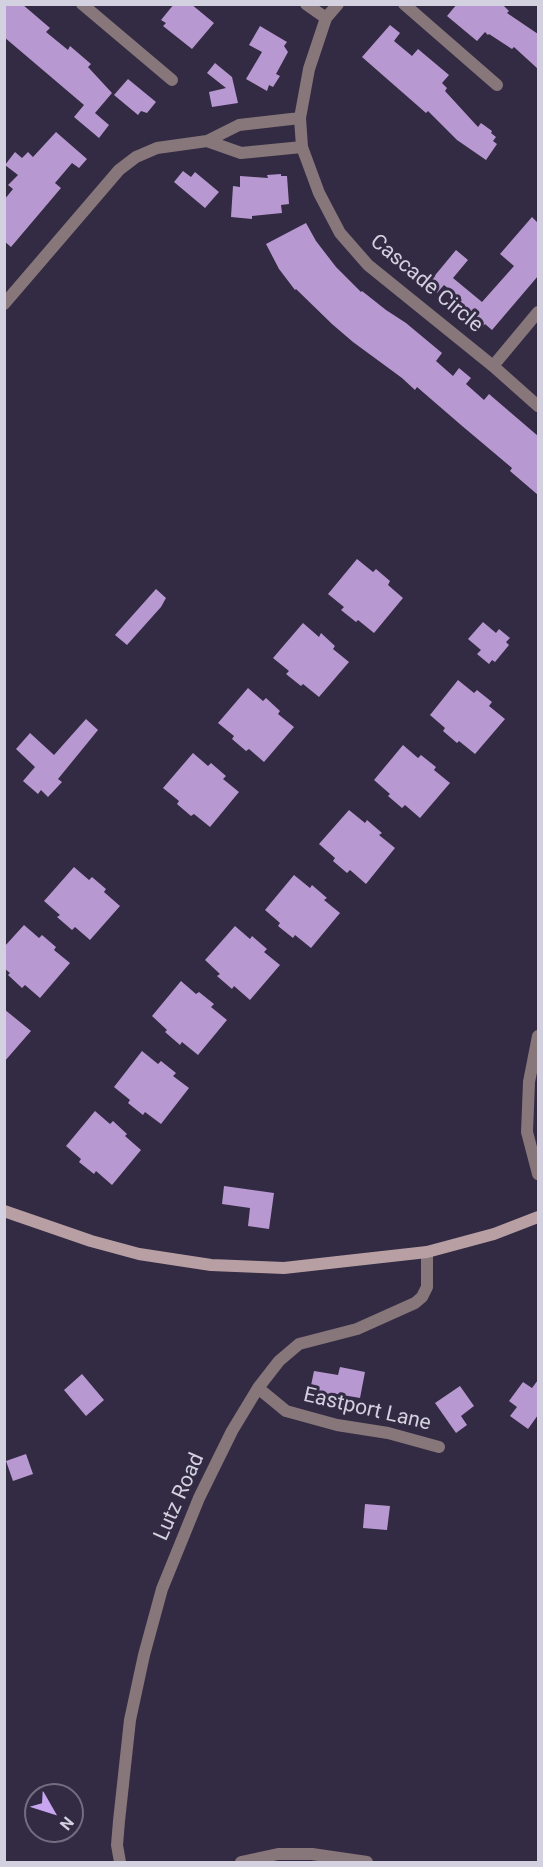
<!DOCTYPE html>
<style>
body{margin:0}
#map{position:relative;width:543px;height:1867px;overflow:hidden;background:#322b43;font-family:Roboto,sans-serif}
canvas{display:block}
.frame{position:absolute;inset:0;border:6px solid #d3d0df;pointer-events:none}
.north{position:absolute;left:24px;top:1783px;width:60px;height:60px;box-sizing:border-box;background:#322b43;border:2px solid #726d81;border-radius:50%;rotate:129deg;font-size:16px;font-weight:700;line-height:24px;text-align:center;color:#d3d0df}
.north::after{content:'';display:block;margin:auto;width:21px;height:27px;background:#c8a6ef;clip-path:polygon(50% 0,100% 100%,50% 72%,0 100%)}
</style>
<div id="map">
<canvas width="543" height="1867"></canvas>
<div class="frame"></div>
<div class="north">N</div>
</div>
<script>
const ctx = document.querySelector('canvas').getContext('2d');
ctx.lineJoin = 'round';
function paint(path, color) { ctx.fillStyle = color; ctx.fill(path, 'evenodd'); }
const poly = rows => new Path2D(rows.map(r => 'M' + r).join(''));
function strokePath(path, color, width, dash) { ctx.strokeStyle = color; ctx.lineWidth = width; ctx.lineCap = dash ? 'butt' : 'round'; ctx.setLineDash(dash || []); ctx.stroke(path); }
function drawText(font, color, halo, rows, align = 'center') {
  ctx.font = font + ' Roboto,sans-serif'; ctx.lineWidth = 6; ctx.setLineDash([]); ctx.textBaseline = 'middle'; ctx.strokeStyle = halo; ctx.fillStyle = color; for (const [text, x, y, turn = 0] of rows) {
    ctx.save(); ctx.translate(x, y); ctx.rotate((+turn || 0) * Math.PI / 180); ctx.textAlign = isNaN(turn) ? turn : align; if (halo) ctx.strokeText(text, 0, 0); ctx.fillText(text, 0, 0); ctx.restore();
  }
}
paint(poly([
 [4,4,22,4,50,28,46,32,68,50,70,46,91,64,88,67,112,93,95,113,109,125,99,138,74,117,84,105,4,37],
 [174,4,191,4,214,23,192,49,163,26,166,23,161,20],
 [457,4,502,4,509,11,507,13,538,34,538,69,514,47,512,49,489,34,488,35,485,32,477,41,447,16],
 [390,25,400,33,394,41,412,56,418,49,449,75,442,83,447,88,445,91,478,127,481,123,492,131,491,133,496,137,493,141,497,144,486,160,457,140,428,111,426,113,362,57],
 [260,26,287,42,284,46,288,52,276,74,280,76,273,87,269,85,267,91,246,79,262,52,249,45],
 [215,63,232,77,238,103,212,107,209,92,226,88,207,73],
 [128,79,156,102,147,113,141,111,138,115,114,95],
 [56,132,87,159,79,168,72,163,55,183,61,188,11,247,4,241,4,200,13,189,8,185,18,175,5,165,15,152,22,158,28,152,33,157],
 [183,171,191,177,195,172,219,192,205,208,174,182],
 [281,174,281,176,287,176,289,204,281,205,282,213,252,216,252,219,231,217,233,186,240,187,240,176,268,178,267,175],
 [532,217,538,223,538,276,492,330,485,324,481,329,455,307,462,300,444,285,437,293,427,285,456,250,468,260,453,278,482,302,514,266,500,254],
 [306,223,316,241,336,267,361,292,362,291,386,310,406,323,442,353,436,361,453,376,459,368,471,378,466,384,484,400,489,394,538,436,538,495,510,471,512,468,461,425,417,387,415,390,402,378,353,342,332,324,296,289,295,290,279,269,266,244],
 [357,559,373,572,376,569,390,581,388,585,403,598,374,633,358,620,356,622,341,610,344,607,328,594],
 [156,589,166,598,161,607,127,645,115,635],
 [483,622,496,633,499,629,510,638,506,642,509,645,495,662,492,660,489,664,477,654,481,650,468,639],
 [303,623,319,637,321,633,335,646,333,649,349,662,319,697,303,684,301,686,286,674,289,671,273,658],
 [458,680,474,693,477,690,492,702,489,706,505,719,475,754,459,741,457,743,443,731,445,728,430,715],
 [248,688,263,701,266,698,280,711,278,714,294,727,264,762,249,749,246,751,232,739,234,736,218,723],
 [86,719,98,730,58,779,62,782,48,797,41,790,38,794,23,781,35,767,16,749,30,733,54,755],
 [403,745,418,758,421,755,436,767,434,770,450,783,420,818,405,805,402,808,388,796,390,794,374,780],
 [193,753,208,766,211,763,226,776,223,779,239,792,210,827,194,814,191,816,177,804,179,801,163,788],
 [349,810,365,823,367,820,382,833,379,835,395,848,366,884,350,870,347,873,333,861,335,858,319,844],
 [74,867,89,880,92,877,106,889,104,892,120,906,90,940,75,927,72,930,57,917,60,915,44,901],
 [294,875,310,888,312,885,327,898,324,900,340,913,311,948,295,935,293,938,278,926,280,923,265,910],
 [24,925,39,938,42,935,56,947,54,950,70,963,40,998,25,985,22,988,8,975,10,973,4,968,4,947],
 [235,926,250,939,252,936,267,949,264,952,280,965,250,1000,234,986,232,989,217,976,220,974,205,960],
 [181,981,196,994,199,992,214,1004,211,1007,227,1020,198,1055,182,1042,180,1045,165,1032,167,1030,152,1016],
 [4,1009,31,1031,4,1062],
 [142,1051,158,1064,161,1061,176,1073,173,1076,189,1088,161,1124,145,1112,143,1115,128,1103,130,1100,114,1087],
 [95,1111,110,1124,113,1121,127,1134,125,1136,141,1150,112,1185,96,1171,94,1174,79,1162,81,1159,66,1146],
 [224,1186,274,1193,269,1229,248,1226,250,1208,222,1204],
 [340,1367,365,1372,360,1398,331,1393,329,1405,308,1400,314,1371,338,1375],
 [82,1374,104,1400,86,1416,64,1390],
 [538,1380,538,1415,528,1429,510,1416,517,1407,509,1401,523,1382,532,1388],
 [460,1386,474,1406,461,1416,467,1425,456,1433,435,1403],
 [26,1454,33,1474,13,1481,6,1461],
 [365,1504,390,1506,387,1530,363,1528]
]), '#b898d0');
strokePath(poly([
 [82,4,172,80],
 [306,4,326,18],
 [338,4,326,18,309,69,300,118,302,147,319,193,340,233,368,265,493,366,538,406],
 [404,4,497,85],
 [207,141,241,153,302,147],
 [4,304,119,170,136,157,157,148,207,141,239,125,300,118],
 [493,366,538,312],
 [538,1036,529,1082,527,1132,538,1174],
 [258,1388,286,1411,337,1425,388,1433,439,1447],
 [120,1862,117,1845,119,1821,130,1720,144,1655,162,1589,199,1498,232,1431,258,1388,279,1361,299,1344,357,1329,415,1303,422,1297,427,1287,427,1252],
 [241,1862,278,1854,312,1854,367,1862]
]), '#87777a', 12);
strokePath(poly([
 [4,1211,91,1241,139,1254,211,1265,284,1268,427,1252,494,1234,538,1217]
]), '#b89fa3', 12);
drawText('21px', '#d3d0df', '#322b43', [
 ["Cascade Circle",426,284,40],
 ["Eastport Lane",367,1410,13],
 ["Lutz Road",180,1497,-66]
]);
</script>
